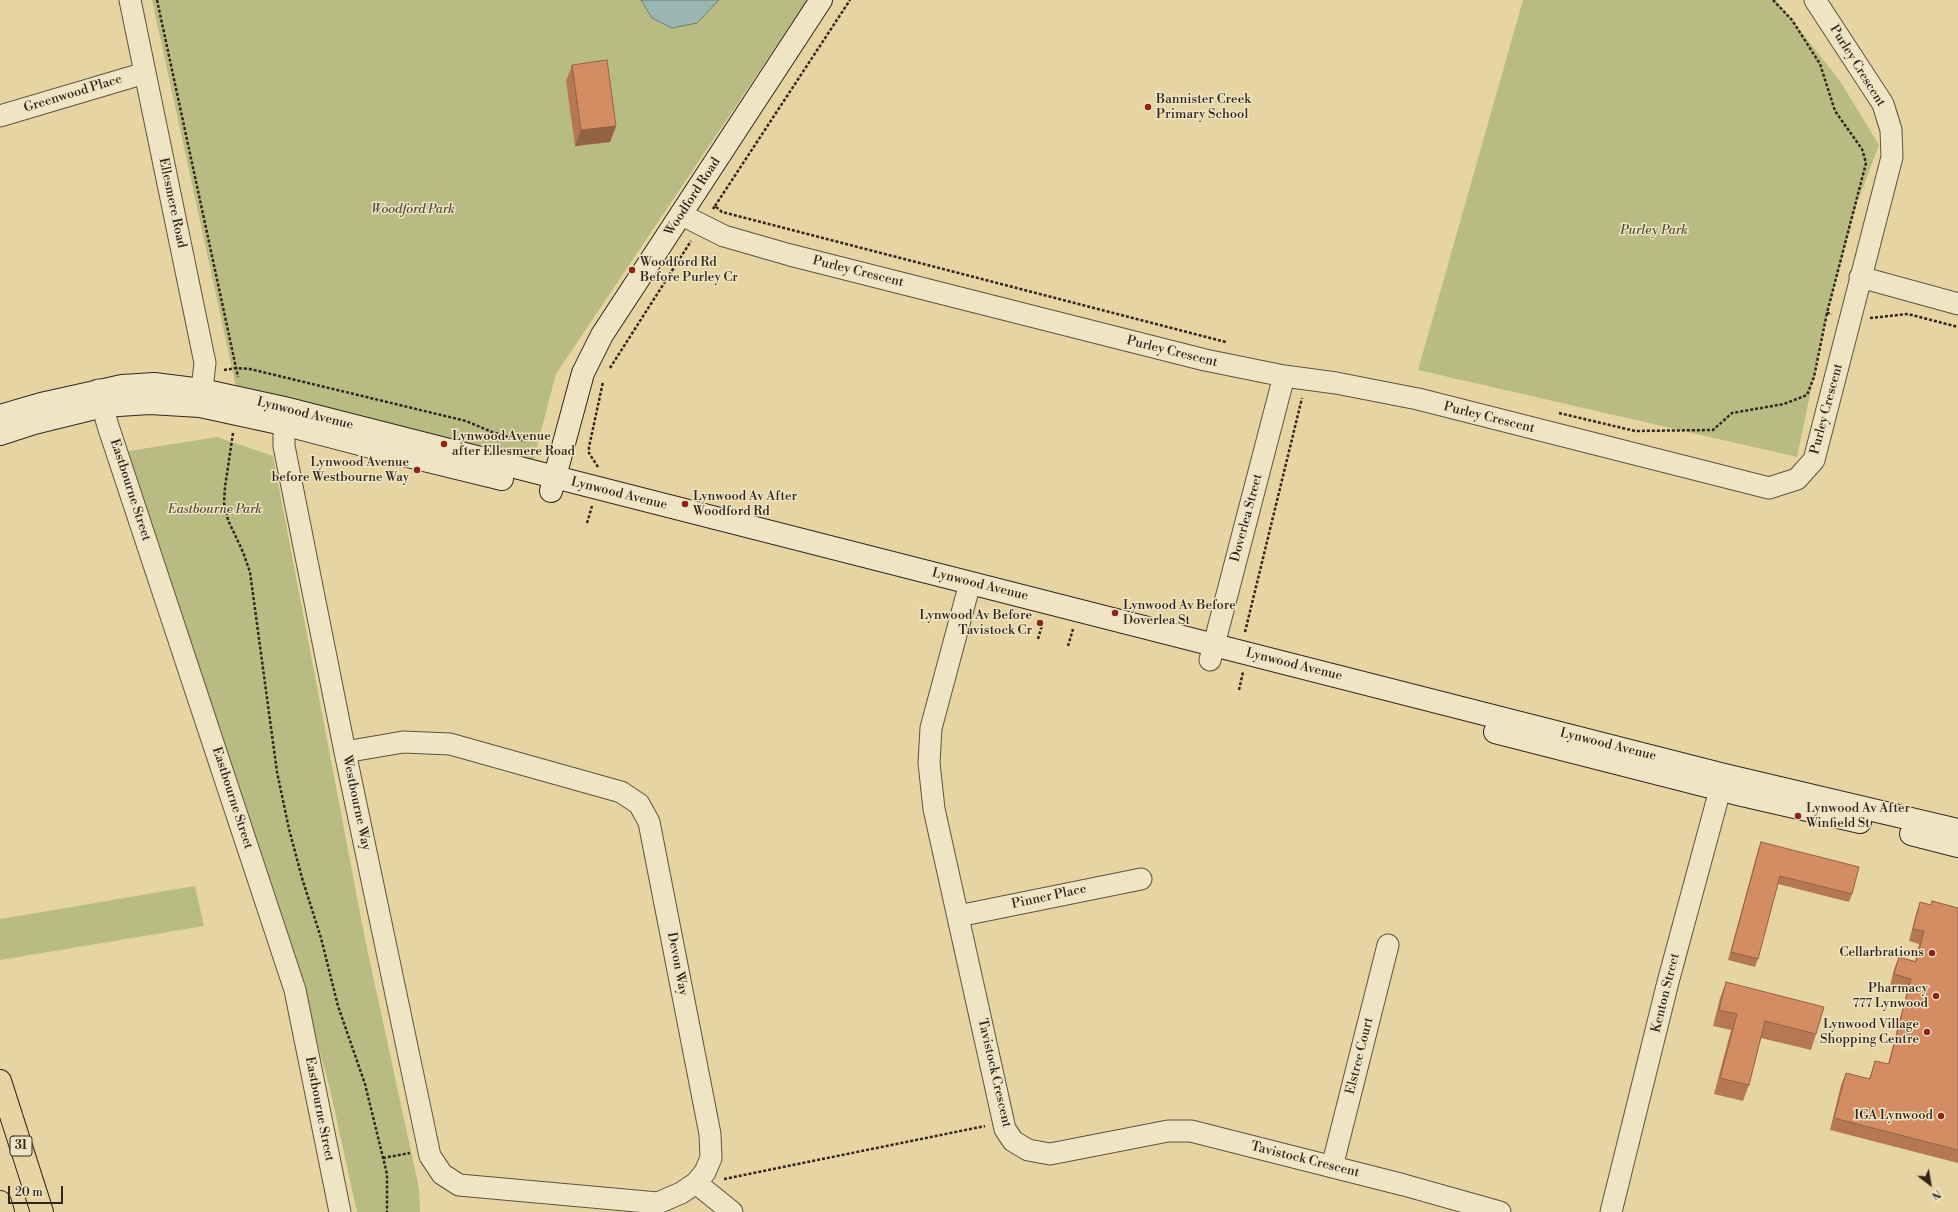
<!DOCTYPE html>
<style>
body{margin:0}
#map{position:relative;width:1958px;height:1212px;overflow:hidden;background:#e6d5a2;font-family:"Libre Bodoni",serif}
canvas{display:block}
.north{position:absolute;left:1910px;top:1164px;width:40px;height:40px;-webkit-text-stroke:3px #efe4c3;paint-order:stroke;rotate:149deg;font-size:11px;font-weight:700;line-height:16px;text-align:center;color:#32261e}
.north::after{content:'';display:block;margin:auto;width:14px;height:18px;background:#32261e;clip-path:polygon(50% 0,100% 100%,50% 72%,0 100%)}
.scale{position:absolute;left:8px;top:1186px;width:55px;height:18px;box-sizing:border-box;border:2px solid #32261e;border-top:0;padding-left:5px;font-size:12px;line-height:14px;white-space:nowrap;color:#32261e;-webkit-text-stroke:3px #efe4c3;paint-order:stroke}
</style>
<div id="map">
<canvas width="1958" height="1212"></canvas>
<div class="north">N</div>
<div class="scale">20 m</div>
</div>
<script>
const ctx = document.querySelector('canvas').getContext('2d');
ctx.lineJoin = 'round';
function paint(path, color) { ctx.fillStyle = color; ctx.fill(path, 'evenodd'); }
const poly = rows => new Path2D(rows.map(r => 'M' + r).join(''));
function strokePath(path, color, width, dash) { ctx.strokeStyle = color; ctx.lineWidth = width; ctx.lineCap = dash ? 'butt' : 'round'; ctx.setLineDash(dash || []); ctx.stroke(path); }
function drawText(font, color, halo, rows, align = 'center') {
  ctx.font = font + ' "Libre Bodoni",serif'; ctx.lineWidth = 3; ctx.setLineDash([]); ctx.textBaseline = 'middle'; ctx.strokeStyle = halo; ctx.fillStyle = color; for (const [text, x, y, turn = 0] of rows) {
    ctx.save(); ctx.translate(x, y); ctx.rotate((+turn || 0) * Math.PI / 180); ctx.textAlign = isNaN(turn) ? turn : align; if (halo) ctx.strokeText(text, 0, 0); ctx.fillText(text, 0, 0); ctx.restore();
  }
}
paint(poly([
 [152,0,807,0,556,374,532,465,236,387],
 [1523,0,1776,0,1840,81,1879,145,1857,203,1827,313,1797,457,1418,370],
 [217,437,273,456,365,939,419,1188,420,1212,357,1212,329,1085,283,919,123,452],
 [195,886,204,926,0,960,0,919]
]), '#b8bc83');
const water = poly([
 [641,0,719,0,697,23,672,28,652,18,641,0]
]);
paint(water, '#9bb6b1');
strokePath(water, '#717c76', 1);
const street = poly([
 [130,0,205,363,200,406],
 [0,116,145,73],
 [682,215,724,236,790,255,1205,360,1284,376,1336,383,1418,399,1769,488,1797,479,1814,460,1892,157,1891,130,1883,104,1815,0],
 [1860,277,1958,304],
 [98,390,108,426,295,990,340,1212],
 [284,408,284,446,345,752,430,1156,442,1174,459,1185,658,1203,681,1193,696,1183,705,1172,711,1158,710,1134,649,822,639,804,621,792,450,744,403,742,345,752],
 [970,583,931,728,929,763,934,809,1005,1129,1013,1141,1028,1150,1050,1154,1168,1131,1191,1131,1404,1185,1500,1212],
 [1210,660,1284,376],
 [958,916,1141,879],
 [1332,1167,1388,945],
 [696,1183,732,1212],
 [1611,1212,1668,982,1724,775]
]);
const secondary = poly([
 [0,416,41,404,122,386,154,384,202,390,284,408,1724,775,1958,830],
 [0,434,34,423,103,406,150,403,200,406,283,424,375,448,502,479],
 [551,491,583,373,602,335,821,0],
 [1495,732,1742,795,1860,822],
 [1911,834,1958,846]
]);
const primary = poly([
 [0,1081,42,1212],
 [0,1202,3,1212]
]);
strokePath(street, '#5f523f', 23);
strokePath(secondary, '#32261e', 24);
strokePath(primary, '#32261e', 24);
strokePath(poly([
 [157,0,238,377],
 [1773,0,1792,20,1820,64,1835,111,1862,149,1866,163,1827,313,1832,314],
 [715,206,850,0],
 [713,209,715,206,722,212,1226,342],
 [1870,318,1908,314,1958,327],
 [610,368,691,241],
 [224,370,236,368,250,369,466,421,492,432,518,440,531,440,546,435],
 [1559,413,1635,431,1713,430,1732,413,1784,404,1807,395,1814,377,1827,313],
 [233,433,225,487,224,503,228,520,243,552,250,572,277,772,289,829,302,878,321,938,338,1006,365,1084,387,1174,387,1212],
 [598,467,589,453,589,447,603,382],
 [587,523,592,506],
 [1245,632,1302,398],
 [1038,639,1042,625],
 [1068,646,1073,629],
 [1239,690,1243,672],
 [383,1158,410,1153],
 [724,1179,985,1126]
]), '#32261e', 2.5, [3, 2]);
strokePath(street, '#efe4c3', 21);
strokePath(secondary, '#efe4c3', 22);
strokePath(primary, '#e6d5a2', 22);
paint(poly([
 [572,65,616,126,610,142,575,146,566,81],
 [1761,842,1852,894,1849,902,1778,884,1758,959,1755,967,1728,960,1758,850],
 [1932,901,1958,908,1958,1163,1830,1130,1841,1085,1846,1073,1869,1079,1875,1061,1888,1064,1907,991,1890,986,1894,969,1899,957,1915,961,1919,944,1909,941,1916,914,1920,902,1931,905],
 [1726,982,1816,1034,1811,1050,1761,1038,1749,1085,1743,1101,1714,1094,1731,1030,1713,1026,1720,998]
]), '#b67854');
paint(poly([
 [616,126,610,142,575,146,581,130]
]), '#946245');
const building = poly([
 [607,60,616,126,581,130,572,65,607,60],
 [1761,842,1859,867,1852,894,1780,876,1758,959,1731,952,1761,842],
 [1932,901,1958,908,1958,1150,1834,1118,1846,1073,1870,1079,1875,1061,1889,1064,1911,979,1894,974,1899,957,1916,962,1924,931,1913,929,1920,902,1931,905,1932,901],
 [1726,982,1824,1007,1816,1034,1765,1021,1749,1085,1720,1078,1737,1014,1719,1010,1726,982]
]);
paint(building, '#d48c62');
strokePath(building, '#946245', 1);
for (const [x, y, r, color] of [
 [1148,107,4,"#8f2418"],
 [632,270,4,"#8f2418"],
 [444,444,4,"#8f2418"],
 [417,470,4,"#8f2418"],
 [685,504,4,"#8f2418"],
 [1115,613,4,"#8f2418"],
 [1040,623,4,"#8f2418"],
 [1798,816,4,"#8f2418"],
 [1932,953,4,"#8f2418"],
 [1936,996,4,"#8f2418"],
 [1927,1032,4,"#8f2418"],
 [1941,1116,4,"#8f2418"]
]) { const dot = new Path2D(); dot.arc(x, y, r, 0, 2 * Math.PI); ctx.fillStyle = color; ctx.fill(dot); strokePath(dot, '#efe4c3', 1.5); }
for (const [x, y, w] of [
 [21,1146,22]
]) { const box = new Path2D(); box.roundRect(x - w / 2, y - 10, w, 20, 3); ctx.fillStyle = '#efe4c3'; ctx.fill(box); strokePath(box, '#32261e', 1); }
drawText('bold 12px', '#32261e', null, [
 ["31",21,1146]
]);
drawText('13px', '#32261e', '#efe4c3', [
 ["Purley Crescent",1857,66,58],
 ["Greenwood Place",73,94,-17],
 ["Woodford Road",693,197,-57],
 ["Ellesmere Road",172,203,78],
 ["Purley Crescent",858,272,14],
 ["Purley Crescent",1172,352,14],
 ["Purley Crescent",1827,409,-75],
 ["Lynwood Avenue",305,414,14],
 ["Purley Crescent",1489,418,14],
 ["Eastbourne Street",130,490,72],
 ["Lynwood Avenue",619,494,14],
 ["Doverlea Street",1247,518,-75],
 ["Lynwood Avenue",980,585,14],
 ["Lynwood Avenue",1294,665,14],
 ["Lynwood Avenue",1608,745,14],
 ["Eastbourne Street",232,798,72],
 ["Westbourne Way",356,803,78],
 ["Pinner Place",1049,897,-12],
 ["Devon Way",677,964,79],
 ["Kenton Street",1666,993,-76],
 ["Elstree Court",1360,1056,-76],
 ["Tavistock Crescent",994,1073,77],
 ["Eastbourne Street",319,1109,79],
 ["Tavistock Crescent",1305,1160,14]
]);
drawText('13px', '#32261e', '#efe4c3', [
 ["Bannister Creek",1156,100],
 ["Primary School",1156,115],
 ["Woodford Rd",640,263],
 ["Before Purley Cr",640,278],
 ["Lynwood Avenue",452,437],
 ["after Ellesmere Road",452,452],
 ["Lynwood Avenue",409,463,"right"],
 ["before Westbourne Way",409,478,"right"],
 ["Lynwood Av After",693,497],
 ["Woodford Rd",693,512],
 ["Lynwood Av Before",1123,606],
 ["Doverlea St",1123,621],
 ["Lynwood Av Before",1032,616,"right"],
 ["Tavistock Cr",1032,631,"right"],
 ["Lynwood Av After",1806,809],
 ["Winfield St",1806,824],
 ["Cellarbrations",1924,953,"right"],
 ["Pharmacy",1928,989,"right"],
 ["777 Lynwood",1928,1004,"right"],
 ["Lynwood Village",1919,1025,"right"],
 ["Shopping Centre",1919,1040,"right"],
 ["IGA Lynwood",1933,1116,"right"]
], 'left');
drawText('italic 13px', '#544c37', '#efe4c3', [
 ["Woodford Park",413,210],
 ["Purley Park",1654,231],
 ["Eastbourne Park",215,510]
]);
</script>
